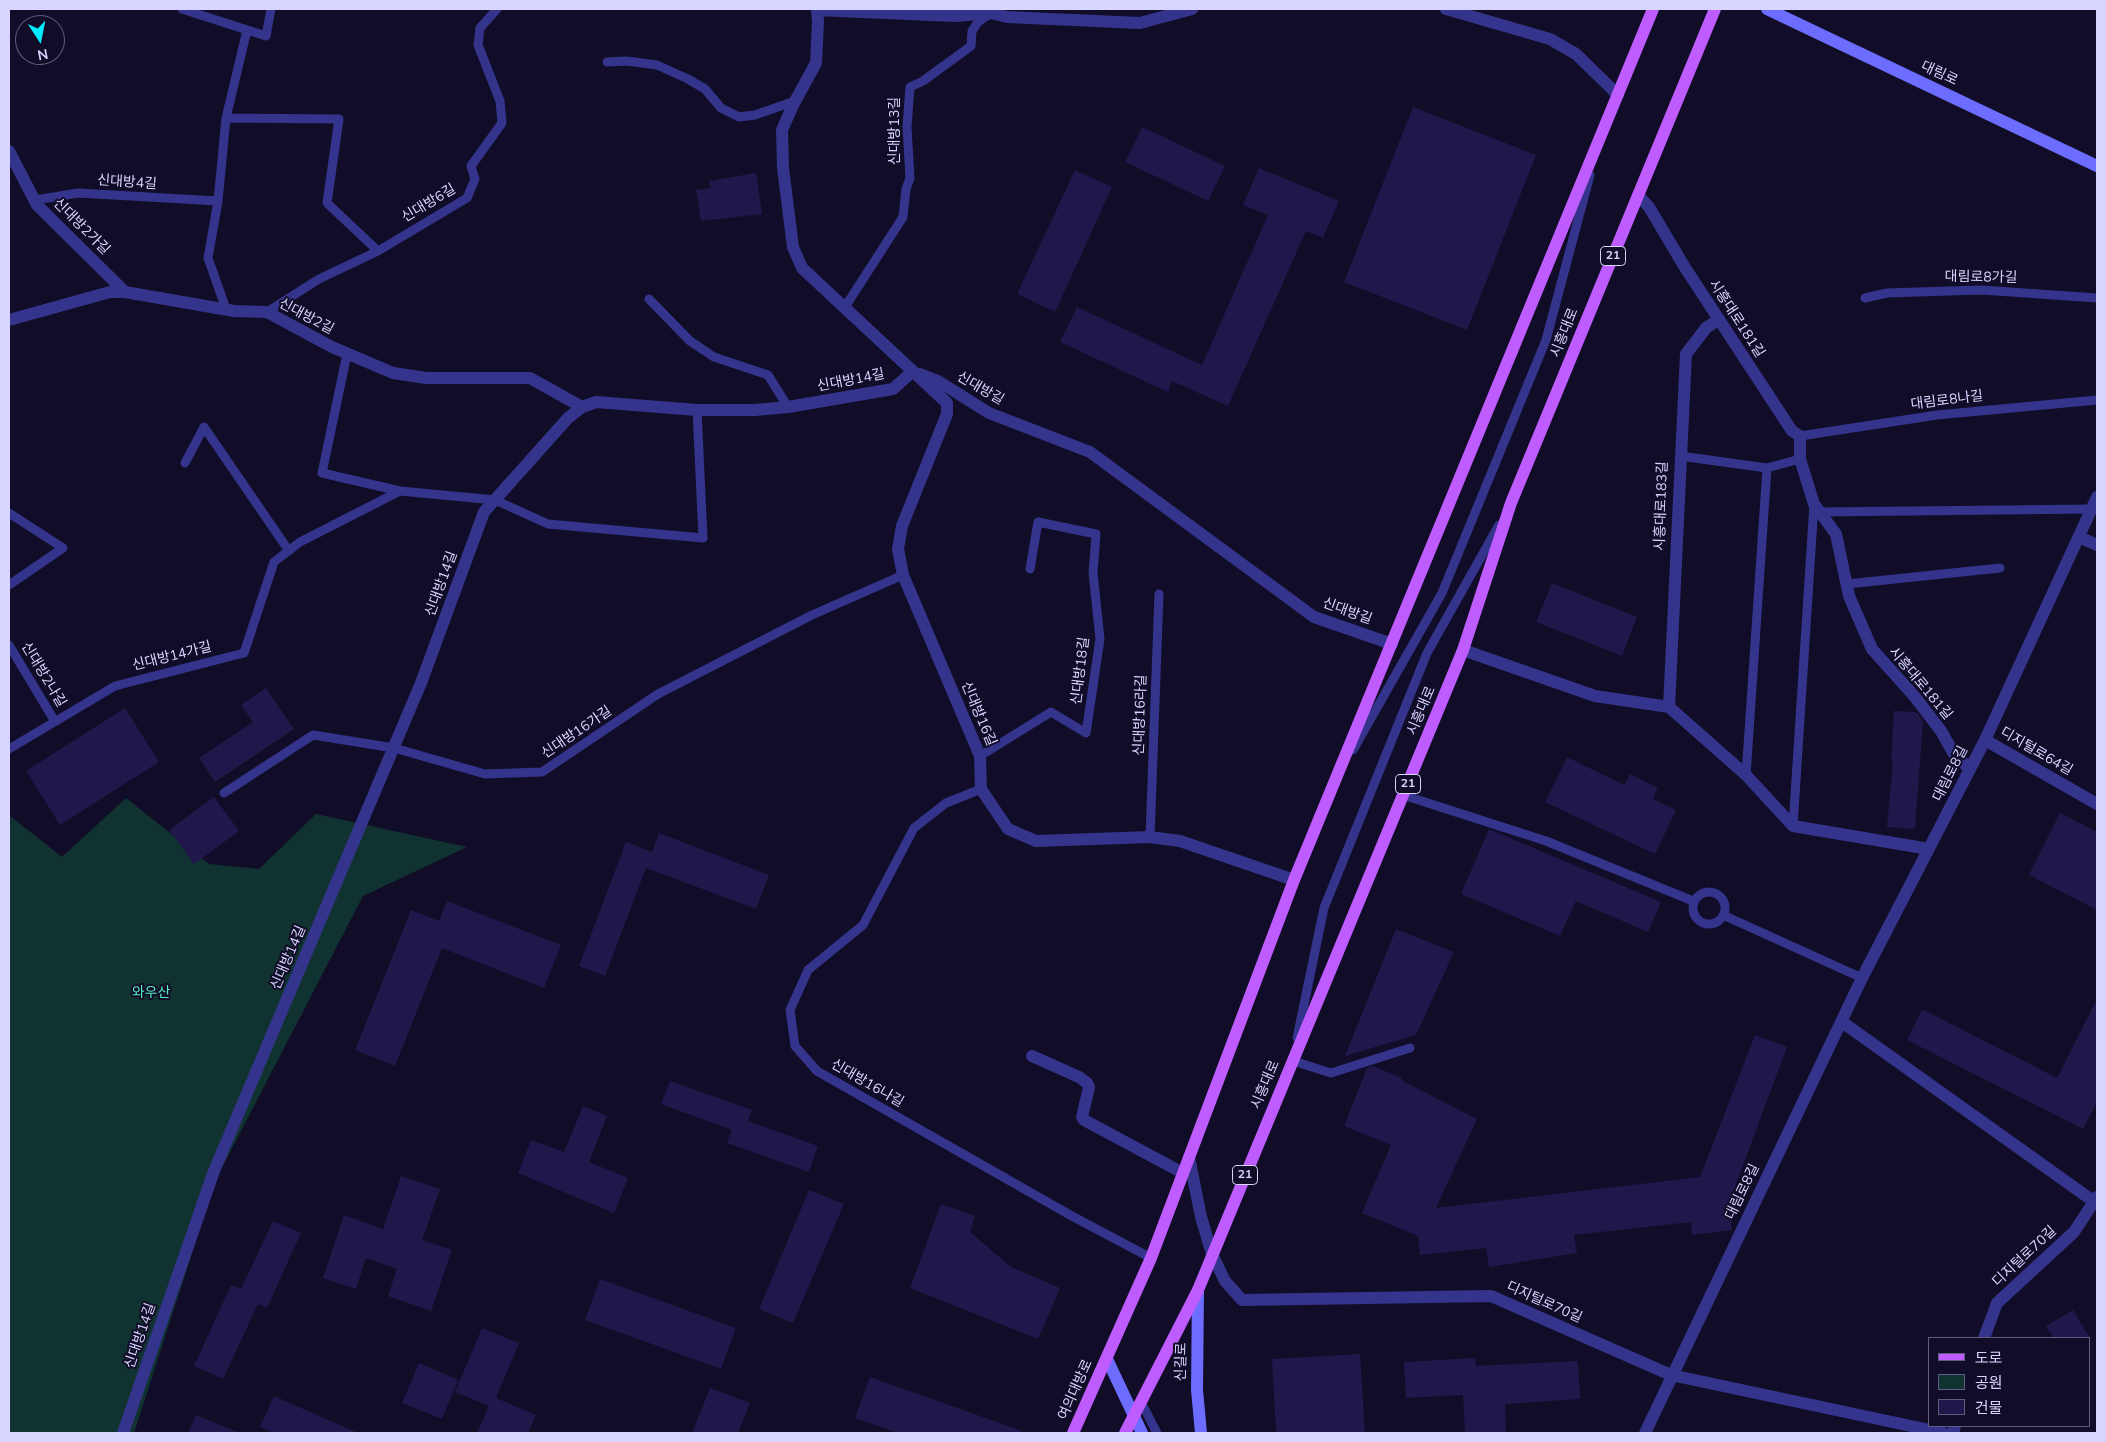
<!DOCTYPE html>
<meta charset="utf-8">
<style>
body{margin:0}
#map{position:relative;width:2106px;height:1442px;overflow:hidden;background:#110d28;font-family:"Nunito Sans","Noto Sans KR",sans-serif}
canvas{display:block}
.frame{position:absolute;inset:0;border:10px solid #d8d5ff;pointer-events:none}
.legend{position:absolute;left:1928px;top:1337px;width:162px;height:90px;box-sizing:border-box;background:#110d28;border:1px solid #615d7e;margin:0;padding:6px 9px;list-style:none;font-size:15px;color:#d8d5ff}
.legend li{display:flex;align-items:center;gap:10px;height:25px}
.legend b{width:25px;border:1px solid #615d7e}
.north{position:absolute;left:15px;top:15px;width:50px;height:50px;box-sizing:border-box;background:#110d28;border:1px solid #615d7e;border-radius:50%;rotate:169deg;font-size:14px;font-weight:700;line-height:20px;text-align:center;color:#d8d5ff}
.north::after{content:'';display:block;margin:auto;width:18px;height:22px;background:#01ecff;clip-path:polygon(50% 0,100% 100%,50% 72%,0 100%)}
</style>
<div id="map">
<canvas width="2106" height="1442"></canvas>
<div class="frame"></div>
<ul class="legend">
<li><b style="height:6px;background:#be5cff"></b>도로</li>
<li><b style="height:14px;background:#103331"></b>공원</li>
<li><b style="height:14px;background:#21174b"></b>건물</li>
</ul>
<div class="north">N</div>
</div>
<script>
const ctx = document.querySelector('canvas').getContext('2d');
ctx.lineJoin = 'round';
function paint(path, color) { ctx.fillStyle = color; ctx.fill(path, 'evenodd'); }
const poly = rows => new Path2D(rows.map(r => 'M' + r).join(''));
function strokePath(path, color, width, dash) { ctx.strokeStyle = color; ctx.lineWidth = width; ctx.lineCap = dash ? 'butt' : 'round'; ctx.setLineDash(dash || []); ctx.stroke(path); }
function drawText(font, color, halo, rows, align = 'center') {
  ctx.font = font + ' "Nunito Sans","Noto Sans KR",sans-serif'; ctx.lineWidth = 4; ctx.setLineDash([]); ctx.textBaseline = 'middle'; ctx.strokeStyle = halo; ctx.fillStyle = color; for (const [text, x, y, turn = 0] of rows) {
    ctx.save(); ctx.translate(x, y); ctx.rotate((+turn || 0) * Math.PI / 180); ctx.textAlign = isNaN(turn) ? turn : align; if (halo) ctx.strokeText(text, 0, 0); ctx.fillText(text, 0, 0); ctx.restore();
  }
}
paint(poly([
 [126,798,209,864,259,869,316,814,467,847,363,896,216,1179,134,1433,9,1433,9,815,62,857]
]), '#103331');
paint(poly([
 [1413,107,1536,155,1467,330,1344,282],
 [1142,127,1225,166,1208,201,1125,162],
 [1259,168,1339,201,1323,238,1306,231,1228,406,1172,381,1168,392,1060,342,1077,307,1202,365,1268,215,1243,205],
 [1075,170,1112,187,1055,312,1017,294],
 [756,173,762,214,701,221,696,190,711,188,709,181],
 [1552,583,1637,617,1622,656,1536,622],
 [266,688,294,729,215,782,199,758,253,722,241,705],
 [125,708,159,762,60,825,26,771],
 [1894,711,1916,712,1923,721,1915,829,1887,827,1893,761,1891,761],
 [1567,757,1624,785,1630,774,1658,788,1653,799,1676,810,1655,854,1545,802],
 [214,797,239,831,194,864,169,830],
 [2060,813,2097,832,2097,910,2029,875],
 [1489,829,1661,902,1648,932,1576,901,1560,936,1461,894],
 [659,833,769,875,756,909,646,868,605,976,579,966,626,842,652,852],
 [447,901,561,945,544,988,442,948,395,1066,355,1050,411,910,439,921],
 [1396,929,1454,952,1416,1035,1345,1056],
 [2097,999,2097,1102,2083,1129,1907,1040,1922,1009,2057,1078],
 [1755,1035,1787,1047,1729,1203,1732,1230,1692,1235,1691,1222,1574,1235,1577,1253,1489,1267,1486,1248,1420,1255,1418,1236,1362,1213,1391,1145,1344,1126,1367,1068,1373,1066,1402,1078,1401,1080,1477,1119,1436,1208,1700,1177],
 [670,1081,752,1110,748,1121,818,1146,809,1172,727,1143,732,1130,661,1104],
 [583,1106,607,1116,589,1162,628,1178,614,1213,518,1173,531,1140,564,1152],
 [401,1176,440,1189,422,1240,452,1250,431,1311,388,1296,397,1269,366,1258,356,1289,323,1278,344,1215,383,1229],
 [809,1190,844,1204,793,1323,759,1309],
 [941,1204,975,1216,970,1232,1011,1267,1060,1288,1038,1339,910,1288],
 [273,1221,301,1233,267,1308,258,1304,223,1379,194,1366,231,1285,241,1289],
 [600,1279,736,1328,721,1369,585,1320],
 [2073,1310,2090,1338,2053,1338,2046,1326],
 [482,1328,519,1343,496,1398,536,1415,528,1433,477,1433,489,1406,455,1392],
 [1360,1354,1365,1433,1276,1433,1272,1359],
 [1475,1358,1476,1366,1578,1361,1580,1399,1505,1404,1506,1433,1465,1433,1463,1395,1406,1398,1404,1362],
 [419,1363,458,1380,442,1419,402,1403],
 [870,1377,1022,1431,1022,1433,898,1433,855,1418],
 [710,1388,750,1403,738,1433,692,1433],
 [274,1396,358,1433,274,1433,260,1427],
 [196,1415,240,1433,188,1433]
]), '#21174b');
strokePath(poly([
 [182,9,266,36,271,9],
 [607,62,627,61,657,65,688,79,705,89,721,108,739,117,755,115,795,101],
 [226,118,339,119,327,203,378,251],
 [35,200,78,193,218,201],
 [1865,298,1887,293,1982,290,2097,298],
 [649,299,690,341,714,357,768,375,788,407],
 [845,307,903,217,906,189,910,178,907,127,910,87,923,81,971,46,972,31,978,22,991,13],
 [226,309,208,258,218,201,226,118,247,30],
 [267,312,319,279,378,251,467,198,475,179,471,166,502,123,500,101,478,45,480,28,497,9],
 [347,354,322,473,400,491],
 [1800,436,1937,415,2097,400],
 [1680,456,1767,468,1800,459],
 [185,463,204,427,289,551],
 [1819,512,2092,509],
 [9,513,63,548,9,585],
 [1847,584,2000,568],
 [9,645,54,720],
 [9,749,115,686,244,653,274,562,300,542,400,491,495,500,548,524,703,538,697,410],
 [1353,750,1442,593,1546,340,1590,175],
 [980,756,1051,712,1086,733,1100,639,1093,573,1096,534,1038,522,1030,569],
 [1746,775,1767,468],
 [981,789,946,803,914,828,863,925,808,970,790,1010,795,1046,817,1071,1070,1215,1151,1258],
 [224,793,313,735,394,748,485,774,542,772,658,694,812,615,903,575],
 [1403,795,1546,841,1693,901],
 [1793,826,1814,504],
 [1150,837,1159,594],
 '1693 908a16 16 0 1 1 32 0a16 16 0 1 1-32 0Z',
 [1723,915,1862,978],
 [1297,1038,1324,908,1427,653,1499,525],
 [1294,1056,1293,1061,1331,1073,1410,1048],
 [1141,1402,1157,1433]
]), '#35348c', 9);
strokePath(poly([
 [817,9,818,22,816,63,793,105,782,130,783,168,793,247,802,268,947,403,947,414,902,526,898,549,903,575,980,756,981,789,1008,829,1036,841,1150,837,1180,841,1294,880],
 [1446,9,1550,39,1576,54,1618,95],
 [817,10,955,16,991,13,1007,17,1140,23,1192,9],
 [9,151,37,205,125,292],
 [1638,195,1649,207,1684,266,1792,431,1800,436,1800,459,1814,504,1836,534,1849,596,1872,649,1915,697,1941,731,1954,754,1970,769],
 [9,320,110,292,125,292,234,311,267,312,332,347,393,373,426,378,530,378,582,407],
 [920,374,938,381,989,413,1090,452,1314,617,1392,644],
 [2079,537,2097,545],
 [1463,650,1595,696,1669,707,1746,775,1793,826,1929,849],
 [1669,707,1686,354,1706,328,1719,319],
 [1985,740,2097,804],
 [1842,1022,2096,1203],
 [1032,1056,1079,1077,1087,1083,1089,1087,1082,1117,1084,1120,1183,1173],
 [1189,1157,1201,1217,1212,1254,1225,1281,1242,1300,1491,1296,1671,1375,1944,1433],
 [1984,1338,1997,1303,2074,1232,2097,1197],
 [123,1433,214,1171,421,683,484,512,568,418,582,407,596,402,697,410,755,410,788,407,893,389,913,371],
 [1645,1433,1862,978,1985,740,2097,497],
 [1953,1433,1955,1426]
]), '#35348c', 12);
strokePath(poly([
 [1767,9,2097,166],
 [1198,1290,1197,1390,1201,1433],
 [1107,1359,1142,1433]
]), '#6c6cff', 12);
strokePath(poly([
 [1073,1433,1151,1258,1294,880,1653,9],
 [1125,1433,1198,1290,1403,795,1463,650,1511,503,1715,9]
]), '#be5cff', 12);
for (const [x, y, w] of [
 [1613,256,25],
 [1408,784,25],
 [1245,1175,25]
]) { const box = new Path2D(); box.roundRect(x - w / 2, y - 9.5, w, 19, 4); ctx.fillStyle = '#110d28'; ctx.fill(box); strokePath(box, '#d8d5ff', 1); }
drawText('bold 12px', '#d8d5ff', null, [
 ["21",1613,256],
 ["21",1408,784],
 ["21",1245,1175]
]);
drawText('14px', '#d8d5ff', '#110d28', [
 ["대림로",1939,74,25],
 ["신대방13길",896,131,-90],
 ["신대방4길",127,183,4],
 ["신대방6길",429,204,-31],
 ["신대방2가길",81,227,45],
 ["대림로8가길",1981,278,1],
 ["신대방2길",306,317,28],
 ["시흥대로181길",1736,319,57],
 ["시흥대로",1565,333,-68],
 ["신대방14길",851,381,-11],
 ["신대방길",980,389,30],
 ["대림로8나길",1947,401,-7],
 ["시흥대로183길",1662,506,-88],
 ["신대방14길",442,584,-70],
 ["신대방길",1347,612,20],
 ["신대방14가길",172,657,-14],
 ["신대방18길",1081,671,-83],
 ["신대방2나길",43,675,59],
 ["시흥대로181길",1920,684,50],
 ["시흥대로",1422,711,-67],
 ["신대방16길",978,714,67],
 ["신대방16라길",1141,715,-88],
 ["신대방16가길",577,733,-34],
 ["디지털로64길",2036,752,30],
 ["대림로8길",1951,774,-63],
 ["신대방14길",289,958,-67],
 ["신대방16나길",867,1084,30],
 ["시흥대로",1266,1085,-67],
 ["대림로8길",1743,1192,-64],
 ["디지털로70길",2025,1257,-43],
 ["디지털로70길",1544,1303,24],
 ["신대방14길",141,1336,-71],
 ["신길로",1182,1362,-89],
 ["여의대방로",1076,1390,-66]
]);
drawText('14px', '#55ebc2', '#110d28', [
 ["와우산",151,994]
]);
</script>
